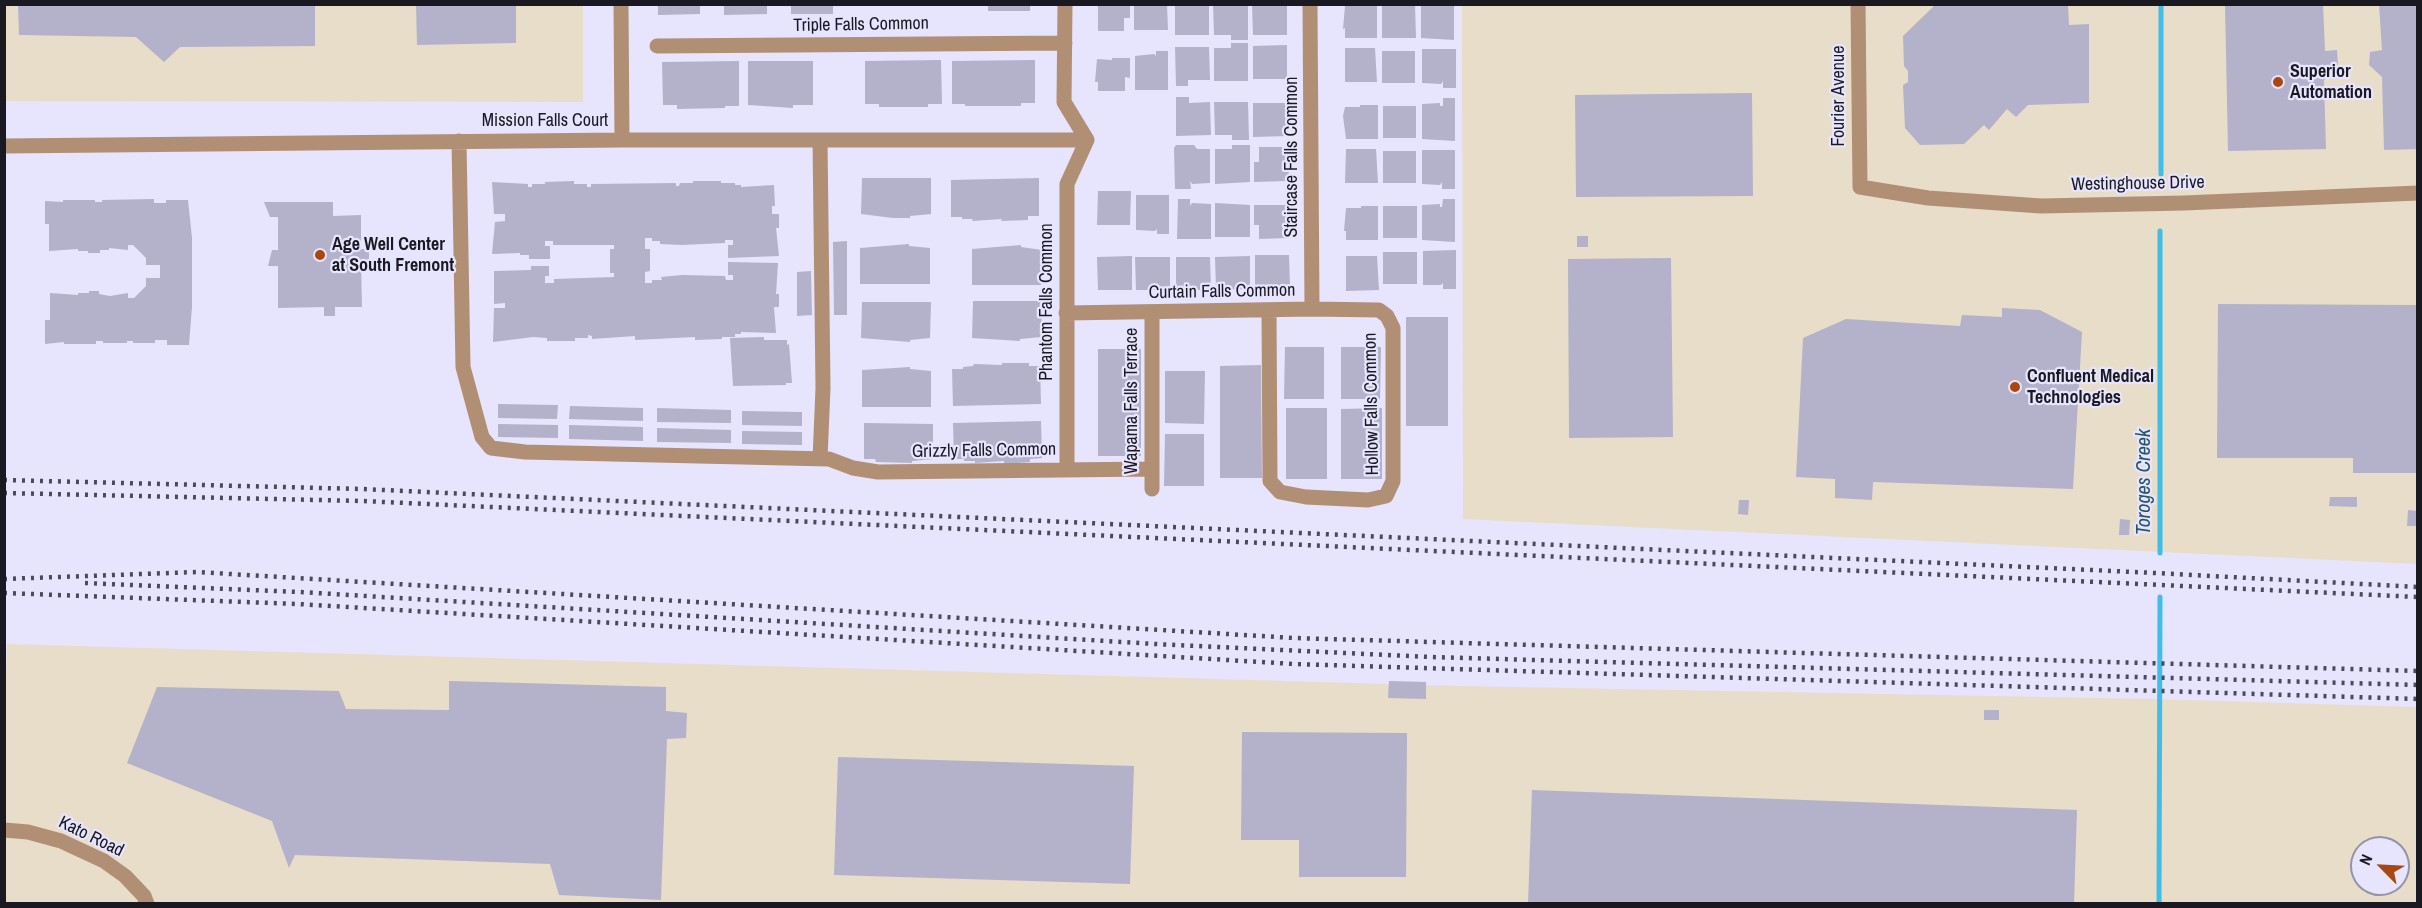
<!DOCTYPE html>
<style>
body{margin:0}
#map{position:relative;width:2422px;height:908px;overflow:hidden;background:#e7e4fe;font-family:"Archivo Narrow",sans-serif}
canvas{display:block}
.frame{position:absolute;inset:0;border:6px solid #1a1922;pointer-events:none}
.north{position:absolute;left:2350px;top:836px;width:60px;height:60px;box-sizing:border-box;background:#e7e4fe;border:2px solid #9593a6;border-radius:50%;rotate:294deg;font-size:16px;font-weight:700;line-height:24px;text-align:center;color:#1a1922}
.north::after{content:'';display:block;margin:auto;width:21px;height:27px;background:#aa4711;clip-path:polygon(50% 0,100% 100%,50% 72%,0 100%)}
</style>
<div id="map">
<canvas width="2422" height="908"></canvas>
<div class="frame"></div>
<div class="north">N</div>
</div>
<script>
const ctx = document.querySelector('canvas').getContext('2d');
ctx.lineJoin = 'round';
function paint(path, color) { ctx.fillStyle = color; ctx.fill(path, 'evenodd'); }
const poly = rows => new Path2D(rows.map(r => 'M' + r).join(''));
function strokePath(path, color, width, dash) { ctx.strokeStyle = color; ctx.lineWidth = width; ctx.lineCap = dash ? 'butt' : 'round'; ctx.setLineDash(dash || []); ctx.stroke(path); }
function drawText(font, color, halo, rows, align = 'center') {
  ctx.font = font + ' "Archivo Narrow",sans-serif'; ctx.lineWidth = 4.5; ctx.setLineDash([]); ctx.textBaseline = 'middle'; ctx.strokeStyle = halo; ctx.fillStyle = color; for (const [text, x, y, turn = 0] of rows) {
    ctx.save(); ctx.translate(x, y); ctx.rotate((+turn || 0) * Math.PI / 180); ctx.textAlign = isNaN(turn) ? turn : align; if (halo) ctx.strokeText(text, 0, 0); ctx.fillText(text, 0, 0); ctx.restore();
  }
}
paint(poly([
 [5,5,583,5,583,102,5,101],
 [1462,5,2417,5,2417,564,1463,519],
 [7,644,1458,686,2152,699,2417,707,2417,903,5,904,4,730],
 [2362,848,2398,848,2398,884,2362,884]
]), '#e7ddc8');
strokePath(poly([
 [2161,174,2161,4],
 [2160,553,2160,231],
 [2159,904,2160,597]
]), '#41bee8', 5);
paint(poly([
 [416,4,516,4,516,43,417,45],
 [658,4,700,4,700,14,658,15],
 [724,4,767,4,767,14,724,15],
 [791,4,833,4,833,14,791,14],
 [1098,4,1130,4,1130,18,1124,18,1124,31,1098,31],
 [1134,4,1167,4,1168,30,1134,30],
 [1175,4,1209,4,1209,35,1175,35],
 [1213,4,1248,4,1248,40,1231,40,1231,35,1214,35],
 [1252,4,1287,4,1287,35,1253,35],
 [1377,4,1377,38,1345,38,1345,28,1343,29,1345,6],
 [1382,4,1415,4,1416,38,1382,38],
 [1421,4,1454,5,1454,40,1421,38],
 [2068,4,2069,25,2089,24,2089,103,2028,105,2016,117,2007,109,1989,130,1984,125,1964,144,1920,145,1905,128,1903,85,1908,82,1908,71,1904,66,1903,36,1934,6],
 [2225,4,2323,4,2325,51,2337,50,2338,65,2324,80,2326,149,2228,151],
 [2379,4,2418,4,2418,149,2384,150,2382,77,2369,65,2370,52,2382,50],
 [18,5,315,5,315,46,180,47,164,62,136,37,19,35],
 [988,5,1030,5,1030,11,988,11],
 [1231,43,1248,43,1248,81,1214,81,1214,48,1231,48],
 [1287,45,1287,79,1253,79,1253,46],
 [1175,47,1209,47,1210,80,1188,80,1188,86,1176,86],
 [1345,48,1375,48,1377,82,1345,82],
 [1422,49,1456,49,1456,88,1443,88,1443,81,1441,84,1422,83],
 [1156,51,1168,51,1168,90,1135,90,1135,56,1154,54,1156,56],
 [1382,51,1415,51,1415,83,1382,83],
 [1112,58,1130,58,1130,78,1125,77,1125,91,1098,91,1098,82,1095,82,1097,59,1112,60],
 [941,60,942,104,928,104,928,107,879,107,879,104,865,104,865,61],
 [1035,60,1035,103,1021,103,1021,106,965,106,965,104,952,104,952,61],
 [739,61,739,106,725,106,725,108,677,109,677,105,663,105,662,62],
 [748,61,813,61,813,105,793,105,793,108,748,105],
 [1752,93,1753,196,1576,197,1575,95],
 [1176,97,1189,97,1189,103,1210,102,1211,135,1176,136],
 [1443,98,1455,98,1455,141,1422,139,1422,104,1440,103,1440,106,1443,106],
 [1214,102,1248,102,1249,140,1232,140,1232,135,1215,135],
 [1253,103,1287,103,1288,136,1253,137],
 [1360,105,1378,105,1378,139,1346,139,1343,116,1345,107,1360,107],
 [1383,106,1416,106,1416,138,1383,138],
 [1176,145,1194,145,1197,149,1210,149,1210,183,1192,184,1190,181,1191,189,1175,189,1174,148],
 [1232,145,1250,145,1250,182,1215,184,1215,149,1232,149],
 [1259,147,1287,147,1287,157,1290,158,1288,181,1254,182,1254,162,1259,162],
 [1346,149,1376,149,1378,183,1345,183],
 [1422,150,1455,150,1455,189,1442,189,1442,182,1440,185,1422,184],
 [1383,151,1416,151,1416,183,1383,183],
 [862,178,931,178,931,214,910,216,910,218,893,218,861,214],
 [1039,178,1039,216,1028,216,1028,220,1001,221,1002,219,972,221,973,219,962,219,962,217,951,217,951,180],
 [574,181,574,184,587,184,587,187,591,187,591,184,676,183,676,186,679,186,680,183,693,183,693,181,721,181,721,183,735,183,735,185,741,185,741,187,774,185,775,206,772,206,772,214,779,214,779,228,776,228,779,256,728,258,728,245,733,245,733,240,725,240,725,243,682,245,660,244,660,241,652,241,652,238,645,238,645,249,650,249,650,271,645,272,645,283,652,283,652,280,662,280,661,277,682,275,725,276,726,280,733,280,733,275,728,275,728,262,778,263,776,294,779,294,779,307,774,307,776,333,741,332,741,334,735,334,735,337,722,337,722,339,695,340,695,337,635,340,635,336,592,339,592,336,588,335,588,338,575,338,575,341,547,341,547,338,533,337,493,342,494,308,505,308,505,303,494,304,494,271,531,270,531,266,549,266,549,276,545,276,545,283,554,283,554,279,614,277,614,273,610,273,610,249,614,249,614,245,553,245,553,241,545,241,545,246,550,246,550,259,529,259,529,255,520,255,520,253,492,254,495,222,505,221,505,214,494,214,492,182,528,184,528,187,532,187,532,184,545,184,545,182],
 [1098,191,1131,191,1130,225,1097,225],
 [1136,195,1169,195,1169,234,1157,234,1157,229,1155,231,1136,230],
 [154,199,154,203,166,203,166,200,188,200,192,238,192,307,189,345,167,345,167,340,155,340,155,343,133,343,133,341,127,341,127,343,103,343,103,341,96,341,96,344,64,344,64,342,45,344,45,320,50,320,50,293,78,295,78,293,89,293,89,291,99,291,99,294,110,296,128,293,128,298,134,298,146,286,146,278,160,278,160,265,146,265,146,258,133,245,128,245,128,250,109,248,109,250,100,250,100,253,88,253,88,251,78,251,78,249,49,251,49,224,45,224,45,201,63,202,63,200,95,200,95,202,102,202,102,200],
 [1178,199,1190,199,1190,206,1192,203,1211,204,1211,239,1177,239],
 [1443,199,1455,199,1455,242,1422,240,1422,205,1440,204,1440,207,1442,207],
 [264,202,333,202,333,216,361,215,361,249,369,249,369,260,361,260,362,307,335,307,335,316,324,316,324,307,278,308,278,266,268,266,272,250,278,250,278,217,270,217],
 [1215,203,1250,205,1250,237,1215,237],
 [1254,205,1288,205,1290,229,1287,228,1287,238,1259,239,1259,225,1254,225],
 [1361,206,1378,206,1378,240,1346,240,1346,231,1344,231,1346,208,1361,208],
 [1383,206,1417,206,1417,238,1383,238],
 [1577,236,1588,236,1588,247,1577,247],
 [847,241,847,315,834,315,833,242],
 [909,244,909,246,930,248,930,284,860,284,860,248],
 [1021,245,1021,247,1042,250,1041,285,972,285,972,249],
 [1456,250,1456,289,1443,289,1443,283,1441,285,1423,285,1423,251],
 [1383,252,1417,252,1417,284,1383,284],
 [1255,255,1289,255,1290,287,1255,288],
 [1132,256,1132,290,1098,290,1097,257],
 [1250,256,1250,289,1216,290,1215,257],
 [1346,256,1377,256,1379,290,1346,291],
 [1135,257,1170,257,1170,290,1136,290],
 [1176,257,1210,257,1211,290,1176,290],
 [1671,258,1673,437,1569,438,1568,259],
 [811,271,812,315,797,316,797,272],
 [973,301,1042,301,1041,337,1020,339,1020,341,972,338],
 [862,302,931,302,930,338,910,340,910,342,861,338],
 [2218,304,2418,305,2418,473,2353,473,2353,458,2217,458],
 [2002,308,2040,310,2082,332,2073,489,1873,482,1872,500,1835,498,1835,479,1796,477,1803,338,1846,319,1960,326,1962,315,2002,317],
 [1406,317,1448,317,1448,426,1406,426],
 [764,337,764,340,787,340,787,345,789,344,792,383,786,383,786,385,733,386,730,338],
 [1285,347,1324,347,1324,399,1284,399],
 [1341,347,1381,347,1380,399,1341,399],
 [1098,349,1141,349,1141,456,1098,456],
 [1002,363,1029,363,1029,366,1040,366,1041,404,953,406,952,369,963,369,963,367,973,366,974,364,1002,365],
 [1261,365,1262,478,1220,478,1220,366],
 [910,367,910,369,931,371,931,407,862,407,862,370],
 [1165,371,1205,371,1204,424,1165,423],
 [498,404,558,405,557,419,498,418],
 [570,406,643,408,643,421,569,419],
 [657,408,731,410,731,423,657,422],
 [1286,408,1327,408,1327,479,1286,479],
 [1382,408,1382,479,1341,479,1341,409],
 [742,411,802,412,802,426,742,425],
 [1041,421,1042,458,1030,459,1030,462,1004,464,1004,461,975,463,975,461,964,461,964,459,954,459,953,423],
 [864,423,933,424,933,459,912,461,912,463,876,462,875,459,864,459],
 [498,424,558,425,558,438,498,437],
 [569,425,643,427,643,441,569,439],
 [657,428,731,430,731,443,657,442],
 [742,431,802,432,802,445,742,444],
 [1165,434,1204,434,1204,486,1164,486],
 [2330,497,2357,497,2357,507,2329,506],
 [1739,500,1749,500,1748,515,1738,514],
 [2408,510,2418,511,2418,526,2407,526],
 [2120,519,2130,520,2129,535,2119,535],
 [449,681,666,687,666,711,687,713,686,738,667,739,661,900,559,895,550,864,295,855,289,868,272,821,127,763,157,687,339,691,346,709,449,710],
 [1389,681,1426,682,1426,699,1388,698],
 [1984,710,1999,710,1999,720,1984,720],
 [1242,732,1407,733,1406,877,1299,877,1299,840,1241,840],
 [838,757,1134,766,1130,884,834,875],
 [1532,790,2077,810,2074,904,1528,904]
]), '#b4b1cb');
strokePath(poly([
 [621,4,622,140],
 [1065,4,1064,102,1087,140],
 [1310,4,1312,309],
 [1858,4,1860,187,1928,198,2041,206,2184,203,2418,193],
 [657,46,1065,43],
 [459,141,463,367,482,437,491,448,525,452,829,459,853,468,878,472,1152,469],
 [4,146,622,140,1087,140],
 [1066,313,1312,309,1379,310,1387,316,1393,328,1393,481,1386,496,1368,500,1306,497,1280,492,1270,481,1269,310],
 [1152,313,1152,489],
 [820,459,823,388,820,140],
 [1067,469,1067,184,1087,140],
 [4,830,28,832,61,841,104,861,125,876,144,896,147,904]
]), '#b18f75', 15);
strokePath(poly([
 [4,480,362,489,2155,573,2418,587],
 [4,493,363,501,2418,597],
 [4,579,197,572,1294,638,2418,671],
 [85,583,300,592,1155,644,1430,657,2418,685],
 [4,593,298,604,1294,664,2418,699]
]), '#4b4a57', 4.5, [3, 6]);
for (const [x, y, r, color] of [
 [2278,82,6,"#aa4711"],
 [320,255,6,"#aa4711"],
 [2015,387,6,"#aa4711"]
]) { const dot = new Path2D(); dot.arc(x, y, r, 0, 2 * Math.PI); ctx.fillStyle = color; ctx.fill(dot); strokePath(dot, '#e7e4fe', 2); }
drawText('18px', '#1a1922', '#e7e4fe', [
 ["Triple Falls Common",861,25,-1],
 ["Fourier Avenue",1839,96,-90],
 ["Mission Falls Court",545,121],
 ["Staircase Falls Common",1292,157,-90],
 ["Westinghouse Drive",2138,184,-1],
 ["Curtain Falls Common",1222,292,-1],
 ["Phantom Falls Common",1047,302,-90],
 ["Wapama Falls Terrace",1132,401,-90],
 ["Hollow Falls Common",1372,404,-91],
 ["Grizzly Falls Common",984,451,-1],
 ["Kato Road",91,837,26]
]);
drawText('bold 18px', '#1a1922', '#e7e4fe', [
 ["Superior",2290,72],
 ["Automation",2290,93],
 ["Age Well Center",332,245],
 ["at South Fremont",332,266],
 ["Confluent Medical",2027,377],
 ["Technologies",2027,398]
], 'left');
drawText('italic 20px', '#245668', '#e7e4fe', [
 ["Toroges Creek",2145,482,-90]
]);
</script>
